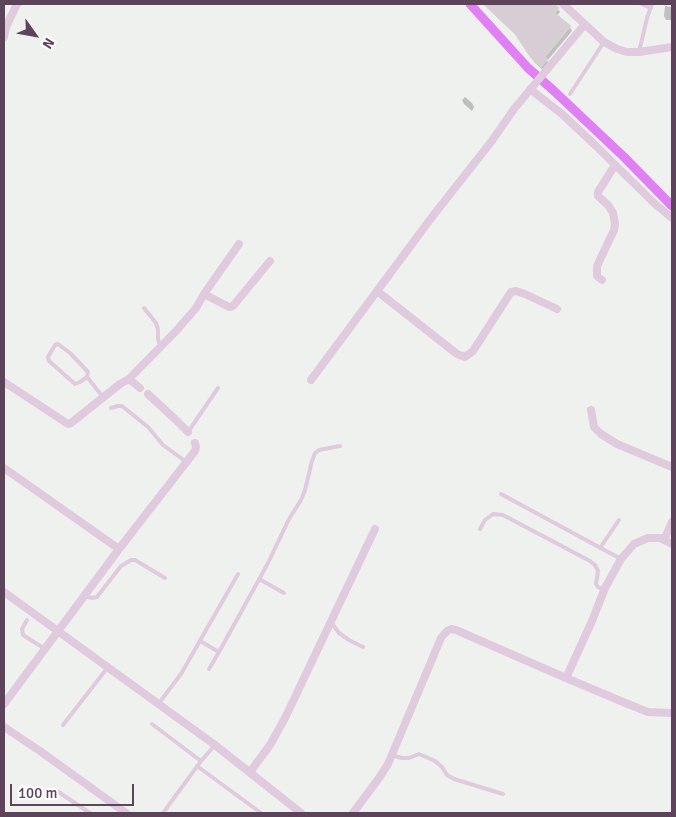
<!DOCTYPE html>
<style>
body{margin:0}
#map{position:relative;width:676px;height:817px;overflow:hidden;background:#eff1ee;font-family:Signika,sans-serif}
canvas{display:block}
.frame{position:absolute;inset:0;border:5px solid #5e445b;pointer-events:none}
.north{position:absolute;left:10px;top:10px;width:50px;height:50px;-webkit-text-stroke:4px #fff;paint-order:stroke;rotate:122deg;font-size:14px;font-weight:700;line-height:20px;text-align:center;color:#5e445b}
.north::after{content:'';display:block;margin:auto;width:18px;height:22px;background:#5e445b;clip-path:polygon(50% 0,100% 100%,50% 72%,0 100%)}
.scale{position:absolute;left:10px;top:784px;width:124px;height:22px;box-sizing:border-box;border:2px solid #5e445b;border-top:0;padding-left:6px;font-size:15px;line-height:18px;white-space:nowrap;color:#5e445b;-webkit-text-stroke:4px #fff;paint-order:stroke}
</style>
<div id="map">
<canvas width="676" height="817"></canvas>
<div class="frame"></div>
<div class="north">N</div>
<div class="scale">100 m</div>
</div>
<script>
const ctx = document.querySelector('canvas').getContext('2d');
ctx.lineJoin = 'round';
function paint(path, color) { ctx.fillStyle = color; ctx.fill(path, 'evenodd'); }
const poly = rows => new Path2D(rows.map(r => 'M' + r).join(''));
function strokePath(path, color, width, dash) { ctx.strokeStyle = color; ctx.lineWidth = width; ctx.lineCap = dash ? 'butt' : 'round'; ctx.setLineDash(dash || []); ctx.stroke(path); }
paint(poly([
 [483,4,554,4,560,12,557,16,570,27,572,31,547,61,549,64,544,71,534,62,519,38],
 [665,6,672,7,672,20,666,20,664,16],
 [465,97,472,103,474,107,472,111,464,104,462,100]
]), '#0003');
strokePath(poly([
 [470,4,528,68,553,90,624,157,672,206]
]), '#e17ff5', 9);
const building = poly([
 [484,4,556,4,559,8,555,13,571,26,545,57,548,59,541,67,531,58,515,34,484,4]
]);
paint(building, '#d7cdd4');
strokePath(building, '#dad1d7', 1);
strokePath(poly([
 [641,4,651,8],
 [639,52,647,18,652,4],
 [570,94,604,42],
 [144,308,156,323,158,329,158,339,160,345],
 [87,377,80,382,75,384,49,361,48,357,55,345,58,344,70,353,88,372,87,377,103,397],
 [111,408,118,406,122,406,148,427,163,445,185,461],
 [188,432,218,388],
 [501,494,621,559],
 [480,529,485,520,493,514,503,515,590,561,595,565,598,571,596,584,598,587,600,588,605,588],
 [600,548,619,520],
 [259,579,284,593],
 [84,596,92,598,97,597,121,566,131,560,135,560,165,578],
 [27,620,22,629,23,635,45,649],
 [331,622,339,633,349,640,363,647],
 [200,641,219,652,267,565,289,519,301,500,305,490,312,461,315,453,319,450,340,446],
 [209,669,219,652],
 [159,703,181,674,238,574],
 [152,724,201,761],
 [63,725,108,667],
 [391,755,402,758,409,758,419,754,435,761,442,767,447,775,454,779,503,794],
 [197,766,261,813],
 [57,791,90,813],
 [163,813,201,761,215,745]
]), '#e0cbde', 4);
strokePath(poly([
 [563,4,604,42,617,49,627,52,639,52,672,47],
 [4,37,6,27,17,4],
 [530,89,562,114,594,144,655,204,672,218],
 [602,280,597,276,597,266,614,230,615,224,613,213,608,205,598,196,598,192,615,165],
 [377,291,457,354,465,357,473,351,511,292,516,291,525,294,557,309],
 [204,294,229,307,233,306,270,261],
 [129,379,140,388],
 [311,380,432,217,491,142,514,109,585,24],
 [4,382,65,422,68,424,71,423,120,384,129,379,177,330,196,308,204,294,239,244],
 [148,394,176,420,188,432],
 [591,410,594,427,601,434,617,444,672,467],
 [4,468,119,549],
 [664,540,672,522],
 [4,592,215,745,301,813],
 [566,678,623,702,648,712,672,713],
 [4,704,119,549,195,451,196,447,195,443],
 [4,727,40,751,126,813],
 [250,772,270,745,285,718,375,529],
 [353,813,379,778,388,764,441,638,447,631,451,629,456,630,566,678,592,621,605,588,621,559,634,544,648,538,660,538,672,544]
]), '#e0cbde', 8);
</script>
